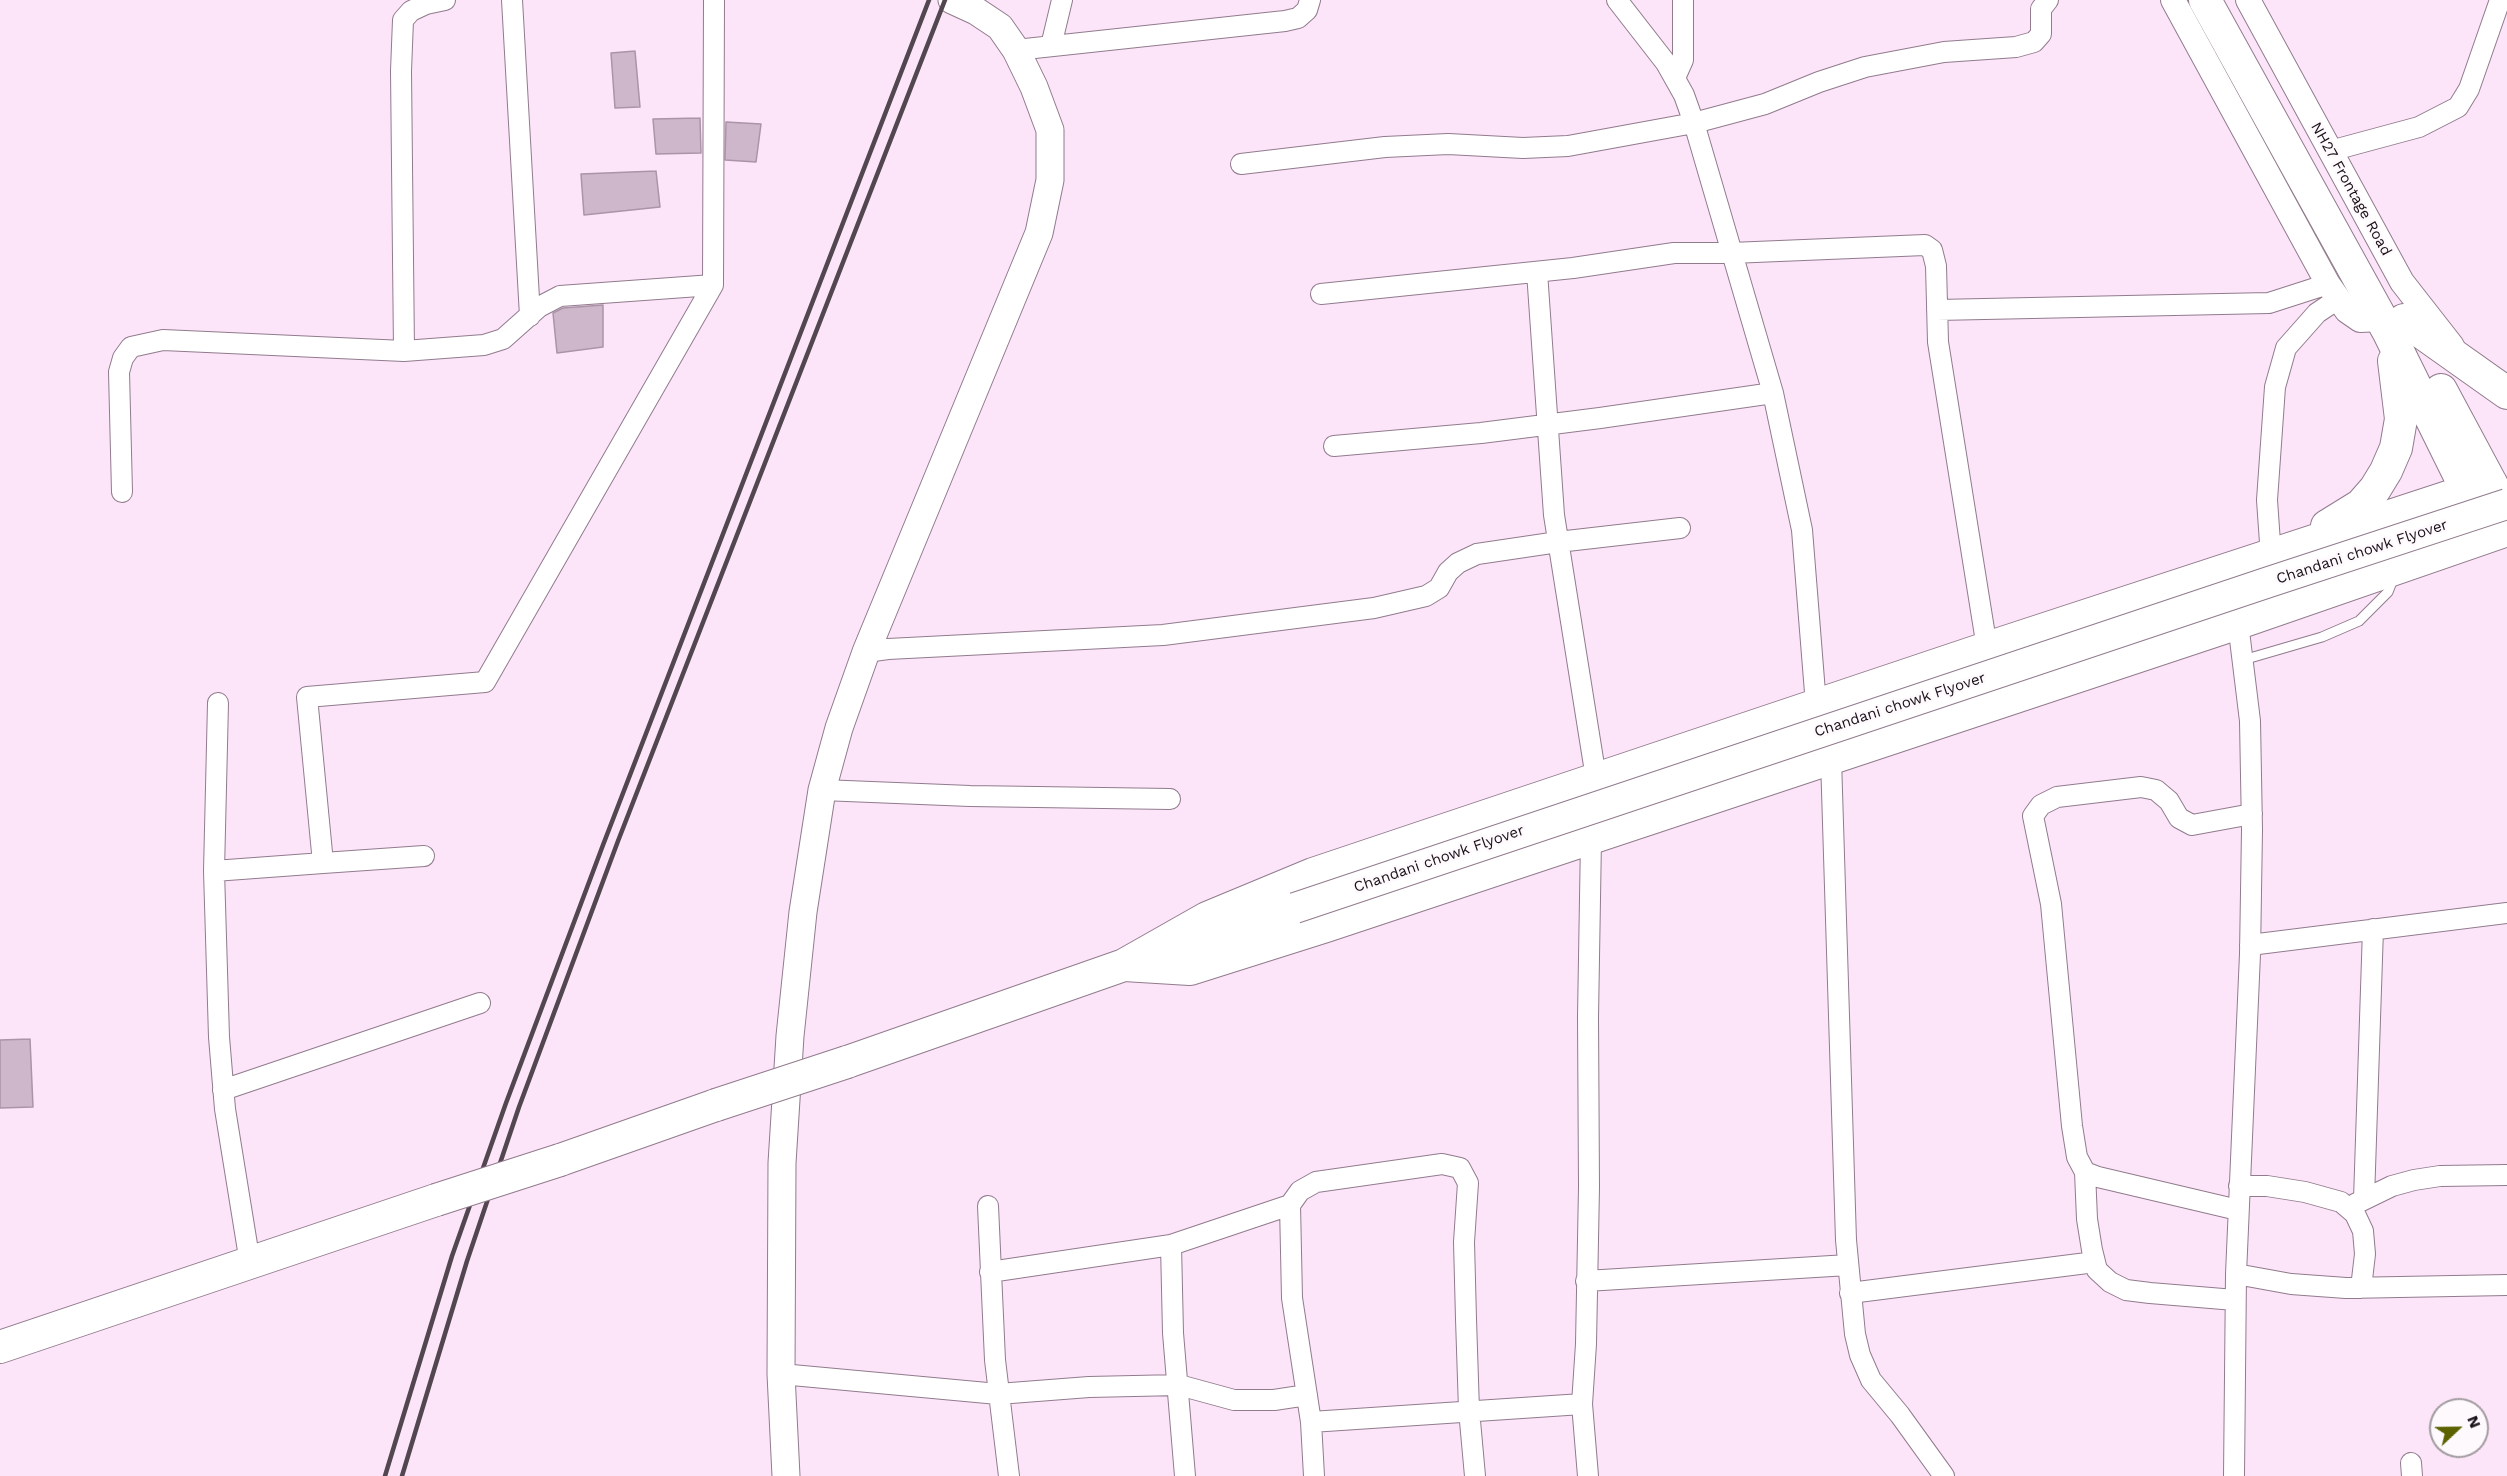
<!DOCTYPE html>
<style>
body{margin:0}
#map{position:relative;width:2507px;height:1476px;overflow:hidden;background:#fde5f9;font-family:"Work Sans",sans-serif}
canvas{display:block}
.north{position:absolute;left:2429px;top:1398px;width:60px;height:60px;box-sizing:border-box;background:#fef9fd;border:2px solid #a29ca1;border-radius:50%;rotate:68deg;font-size:16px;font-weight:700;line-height:24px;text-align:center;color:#181017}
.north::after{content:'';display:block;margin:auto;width:21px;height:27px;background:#5c6200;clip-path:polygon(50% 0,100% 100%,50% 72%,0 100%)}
</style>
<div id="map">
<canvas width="2507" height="1476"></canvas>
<div class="north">N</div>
</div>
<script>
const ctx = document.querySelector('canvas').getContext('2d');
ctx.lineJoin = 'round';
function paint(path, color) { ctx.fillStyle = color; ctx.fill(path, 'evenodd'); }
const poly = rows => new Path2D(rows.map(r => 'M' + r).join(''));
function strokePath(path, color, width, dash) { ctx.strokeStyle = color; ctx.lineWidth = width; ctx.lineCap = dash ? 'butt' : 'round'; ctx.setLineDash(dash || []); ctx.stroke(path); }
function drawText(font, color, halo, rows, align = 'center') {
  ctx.font = font + ' "Work Sans",sans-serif'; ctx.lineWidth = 5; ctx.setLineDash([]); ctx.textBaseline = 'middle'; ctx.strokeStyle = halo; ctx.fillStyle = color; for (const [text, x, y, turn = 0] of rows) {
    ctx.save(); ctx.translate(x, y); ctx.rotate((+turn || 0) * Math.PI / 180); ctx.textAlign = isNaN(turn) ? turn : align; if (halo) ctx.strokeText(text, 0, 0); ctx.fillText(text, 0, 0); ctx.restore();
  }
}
const building = poly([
 [635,51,640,107,615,108,611,53,635,51],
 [700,118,701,153,656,154,653,119,700,118],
 [726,122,761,124,756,162,725,160,726,122],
 [656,171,660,207,584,215,581,174,656,171],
 [603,305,603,347,557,353,553,313,563,308,603,305],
 [30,1039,33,1107,0,1108,0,1040,30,1039]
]);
paint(building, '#ceb7ca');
strokePath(building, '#ab94a7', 1.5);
const service = poly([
 [2243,660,2322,637,2359,621,2388,592,2394,577]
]);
const minor = poly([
 [512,0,530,316],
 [1617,0,1666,63,1684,95,1694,123,1773,393,1802,530,1816,705],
 [1051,46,1062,0],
 [1016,50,1285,21,1298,18,1307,10,1310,0],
 [1675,78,1683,60,1683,0],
 [2330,151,2419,127,2458,107,2469,89,2500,0],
 [1241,164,1385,147,1448,144,1523,148,1568,146,1694,123,1765,104,1819,82,1865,67,1944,52,2016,47,2034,42,2041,34,2041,9,2048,0],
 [1537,272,1554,515,1596,778],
 [1321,294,1573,268,1674,253,1731,253,1925,245,1932,250,1936,266,1938,342,1987,648],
 [1937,310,2269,303,2328,284],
 [404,351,401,71,403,20,411,11,426,4,445,0],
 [1334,446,1481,433,1600,418,1773,393],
 [122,492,119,372,123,358,131,347,163,340,404,351,484,345,503,339,539,307,560,296,713,285],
 [2271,557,2267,500,2275,387,2286,348,2317,313,2338,299],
 [866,652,888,649,1163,635,1374,608,1426,596,1439,588,1448,572,1458,563,1477,554,1558,542,1680,528],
 [218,703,214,871,219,1037,225,1109,250,1263],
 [1831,759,1846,1240,1855,1334,1860,1355,1871,1380,1900,1415,1944,1476],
 [822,790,970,796,1170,799],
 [424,856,323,863,307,697,485,682,713,285,714,0],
 [214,871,323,863],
 [2250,945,2507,913],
 [223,1090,480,1003],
 [2085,1172,2087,1219,2092,1250,2097,1270,2110,1282,2126,1290,2150,1293,2235,1300],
 [2239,1186,2267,1186,2305,1192,2341,1202,2355,1214,2363,1231,2365,1254,2361,1288],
 [2364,1199,2373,929],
 [2355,1204,2392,1186,2414,1180,2440,1176,2507,1175],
 [988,1206,995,1360,1009,1476],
 [2238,1210,2098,1177,2085,1172,2077,1157,2072,1126,2051,904,2033,816,2041,805,2057,797,2141,787,2156,790,2169,801,2179,818,2192,825,2252,814],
 [1171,1245,1173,1333,1185,1476],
 [990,1272,1171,1245,1290,1205],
 [2236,1274,2291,1284,2346,1288,2507,1285],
 [1586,1281,1848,1265],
 [1850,1293,2095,1262],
 [781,1374,998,1394,1089,1387,1179,1385,1234,1400,1274,1400,1307,1395],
 [1311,1422,1582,1404],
 [2411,1463,2412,1476],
 [1314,1476,1311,1422,1292,1298,1290,1205,1300,1191,1316,1182,1442,1164,1460,1168,1468,1183,1464,1242,1466,1319,1469,1410,1475,1476],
 [1588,1476,1582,1404,1586,1344,1589,1187,1588,1017,1591,839],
 [2234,1476,2236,1274,2250,954,2252,830,2250,721,2238,623]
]);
const tertiary = poly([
 [2173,0,2328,284,2347,311,2360,320,2382,319],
 [2248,0,2402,282,2452,346]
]);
const secondary = poly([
 [786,1476,781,1374,782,1163,790,1036,803,912,822,790,839,728,866,652,1039,233,1050,180,1050,130,1034,87,1016,50,1000,27,976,11,952,0]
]);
const primary = poly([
 [1164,952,1295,908]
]);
const trunk = poly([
 [2205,0,2388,331,2477,511],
 [2404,320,2507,393],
 [2441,390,2501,502],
 [2327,526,2361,505,2375,489,2386,471,2396,448,2401,419,2394,361],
 [1124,965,1190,969,1326,926,2238,623,2507,530],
 [847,1062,1124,965,1207,918,1313,874,1987,648,2491,483],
 [560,1160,716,1105],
 [0,1347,436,1200]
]);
strokePath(service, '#917b8d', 11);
strokePath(minor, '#917b8d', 22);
strokePath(tertiary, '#917b8d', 26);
strokePath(secondary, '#917b8d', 29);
strokePath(primary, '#917b8d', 32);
strokePath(trunk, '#917b8d', 34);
strokePath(service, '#fff', 9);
strokePath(minor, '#fff', 20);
strokePath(tertiary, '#fff', 24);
strokePath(secondary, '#fff', 27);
strokePath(primary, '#fff', 30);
strokePath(trunk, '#fff', 32);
strokePath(poly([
 [385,1476,452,1256,506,1103,603,845,929,0],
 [402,1476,467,1261,519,1107,618,841,945,0]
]), '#524651', 4.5);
const primaryBridge = poly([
 [1295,908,2269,582,2507,504]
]);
const trunkBridge = poly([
 [716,1105,847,1062],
 [436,1200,560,1160]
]);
strokePath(primaryBridge, '#917b8d', 32, []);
strokePath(trunkBridge, '#917b8d', 34, []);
strokePath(primaryBridge, '#fff', 30);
strokePath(trunkBridge, '#fff', 32);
drawText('15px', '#181017', '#fef9fd', [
 ["NH27 Frontage Road",2351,189,61],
 ["Chandani chowk Flyover",2362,552,-18],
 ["Chandani chowk Flyover",1900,705,-18],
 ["Chandani chowk Flyover",1439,859,-19]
]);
</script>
